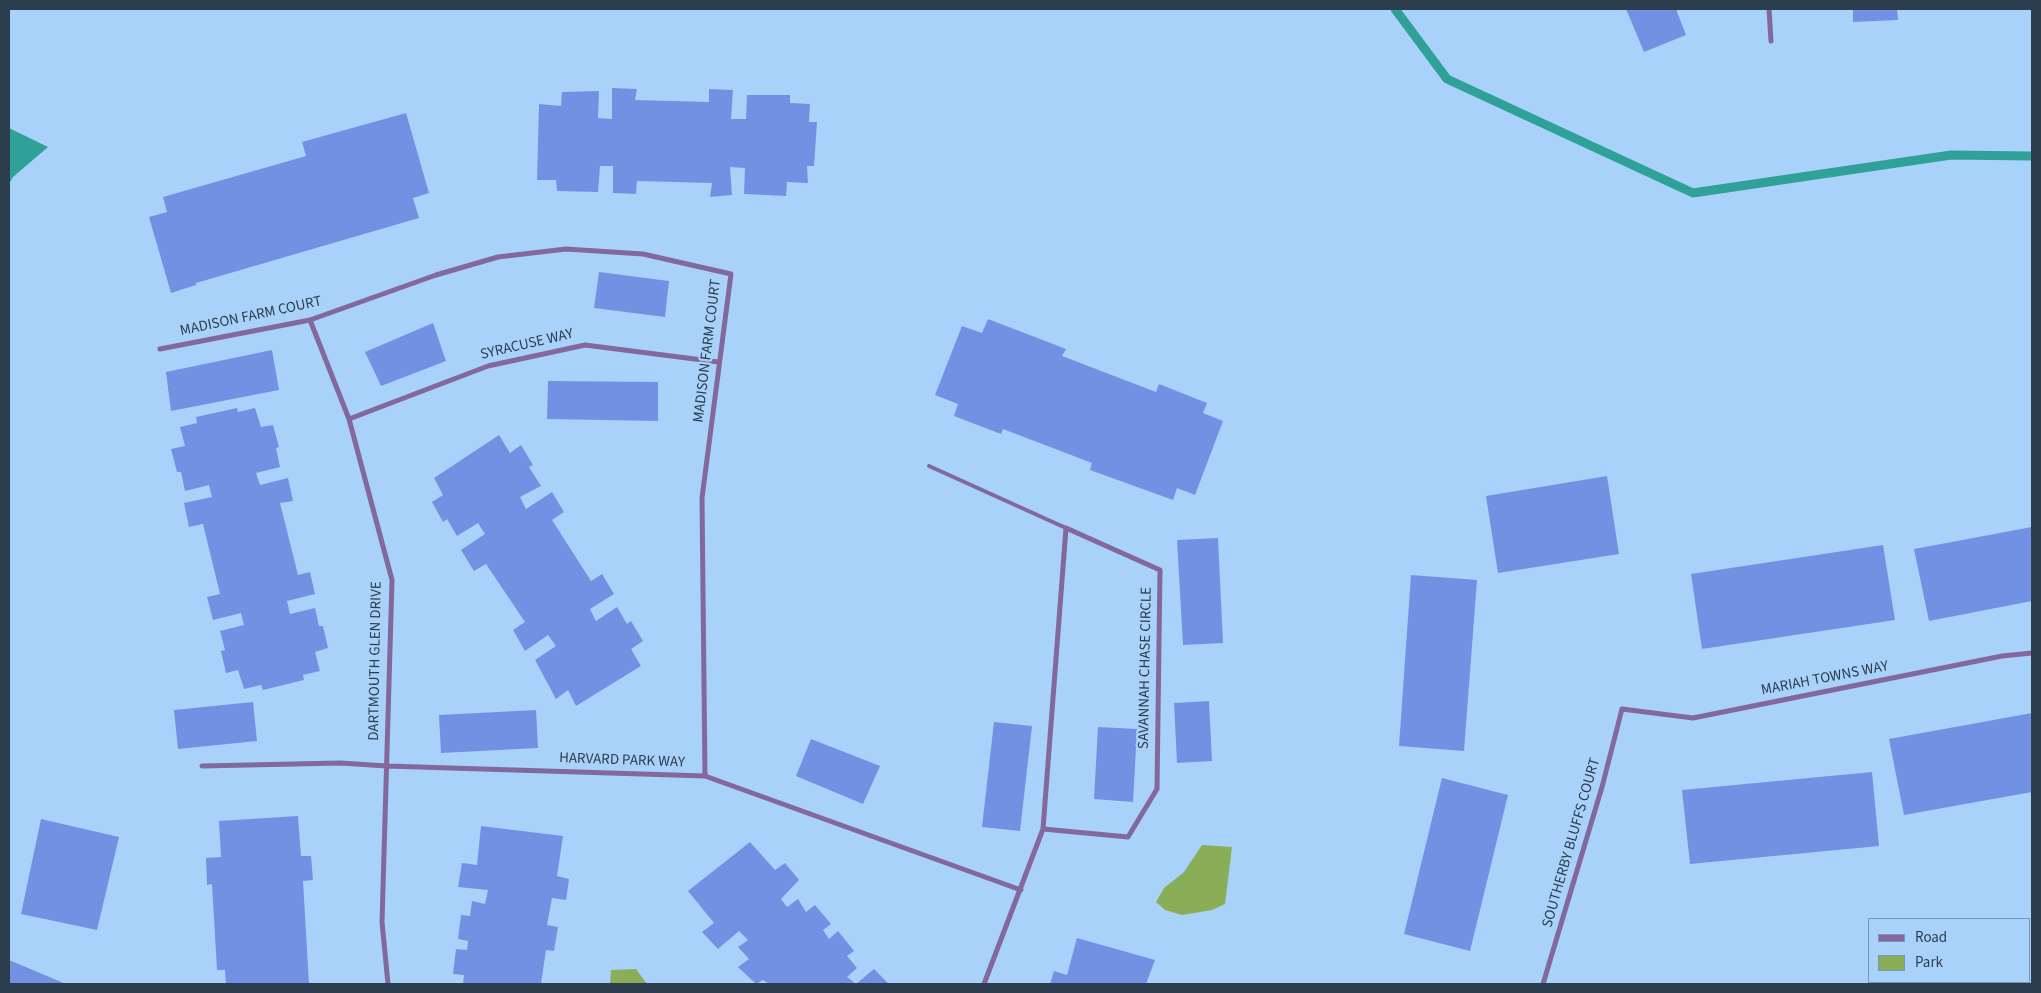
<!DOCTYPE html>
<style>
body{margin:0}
#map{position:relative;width:2041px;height:993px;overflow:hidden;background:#a9d2fa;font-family:"Source Sans 3",sans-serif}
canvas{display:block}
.frame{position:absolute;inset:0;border:10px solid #2c3d4d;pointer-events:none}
.legend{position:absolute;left:1868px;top:918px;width:162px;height:65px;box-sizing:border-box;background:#a9d2fa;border:1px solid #7796b5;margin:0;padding:6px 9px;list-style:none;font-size:15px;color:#2c3d4d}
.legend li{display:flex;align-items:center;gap:10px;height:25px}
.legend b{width:25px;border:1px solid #7796b5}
</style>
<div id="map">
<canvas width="2041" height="993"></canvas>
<div class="frame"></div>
<ul class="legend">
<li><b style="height:6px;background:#83689c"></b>Road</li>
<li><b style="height:14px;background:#8aad58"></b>Park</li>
</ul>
</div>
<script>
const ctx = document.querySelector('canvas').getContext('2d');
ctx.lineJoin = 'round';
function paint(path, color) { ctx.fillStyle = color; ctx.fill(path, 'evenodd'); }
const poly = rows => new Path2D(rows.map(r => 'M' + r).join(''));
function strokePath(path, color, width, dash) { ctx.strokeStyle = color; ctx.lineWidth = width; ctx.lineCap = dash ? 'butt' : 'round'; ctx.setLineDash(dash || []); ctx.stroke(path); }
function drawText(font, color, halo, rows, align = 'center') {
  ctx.font = font + ' "Source Sans 3",sans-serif'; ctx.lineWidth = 4.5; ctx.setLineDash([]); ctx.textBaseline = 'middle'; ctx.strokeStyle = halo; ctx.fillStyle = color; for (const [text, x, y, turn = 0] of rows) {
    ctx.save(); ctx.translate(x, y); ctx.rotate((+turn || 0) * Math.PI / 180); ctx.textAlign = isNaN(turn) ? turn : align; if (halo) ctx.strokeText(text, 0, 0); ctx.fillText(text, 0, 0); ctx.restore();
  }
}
paint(poly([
 [1202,845,1232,847,1225,904,1212,910,1182,915,1165,910,1156,902,1164,888,1184,872],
 [636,969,647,984,610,984,611,970]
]), '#8aad58');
paint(poly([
 [9,128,48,147,13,177,9,184]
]), '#2fa199');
strokePath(poly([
 [1395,9,1447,79,1693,193,1951,155,2032,156]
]), '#2fa199', 9);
paint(poly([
 [1626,9,1676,9,1686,35,1644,52],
 [1853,9,1897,9,1898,20,1853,22],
 [612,88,637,89,635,100,709,102,709,89,733,90,731,119,746,119,747,95,790,95,790,103,810,104,809,122,817,122,814,166,807,166,808,183,787,182,786,196,744,194,745,168,730,167,732,195,710,197,712,183,637,181,636,194,613,193,613,166,600,166,598,192,557,191,556,180,537,180,539,104,561,106,562,92,599,91,598,118,612,119],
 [406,113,429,193,413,198,419,218,196,283,196,285,171,293,149,217,167,212,163,197,306,156,302,142],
 [599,272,669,281,665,317,594,308],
 [988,319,1066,349,1062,356,1156,392,1159,384,1207,403,1203,413,1223,421,1195,495,1177,488,1173,500,1090,470,1092,463,1003,429,1001,434,954,416,958,404,935,395,962,326,982,333],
 [433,323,446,361,381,386,365,352],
 [272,350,279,390,171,411,166,372],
 [548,381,658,382,658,421,547,419],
 [237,408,238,412,255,408,261,427,273,425,279,447,276,448,280,467,256,473,260,485,288,478,293,501,280,503,298,575,310,572,315,594,287,601,290,614,315,608,319,626,323,626,328,648,315,652,320,671,303,675,304,680,263,690,261,685,244,689,238,670,226,673,221,651,225,650,220,631,244,625,241,613,213,620,207,597,220,594,203,524,189,527,184,503,212,497,209,485,185,491,181,472,177,472,171,449,185,446,180,427,197,423,196,417],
 [499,435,510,453,521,445,533,465,529,467,541,486,520,497,526,509,552,492,564,512,552,520,591,581,602,574,614,594,590,609,596,621,617,607,627,624,631,621,643,641,631,649,641,666,576,706,568,690,556,699,535,660,556,646,548,635,525,651,513,630,525,622,486,564,474,571,461,550,485,534,478,523,457,536,447,519,443,522,432,502,443,495,434,478],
 [1607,476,1619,554,1498,573,1486,496],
 [2032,527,2032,601,1929,621,1914,549],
 [1218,538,1223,643,1183,645,1177,540],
 [1883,545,1895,620,1702,649,1691,574],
 [1411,575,1477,580,1464,751,1399,746],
 [1209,701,1212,761,1177,763,1174,703],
 [253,702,257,741,178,749,174,710],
 [536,710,538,748,441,753,439,715],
 [2032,713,2032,792,1904,815,1889,739],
 [994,722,1032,726,1020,831,982,827],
 [1098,727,1137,729,1133,802,1094,799],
 [811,739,880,766,863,804,796,776],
 [1872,772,1879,846,1690,864,1682,790],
 [1442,778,1508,795,1470,951,1404,934],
 [298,816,301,856,311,856,313,880,303,881,309,984,226,984,225,970,217,970,212,884,207,885,206,858,221,857,219,821],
 [41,819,119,837,97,930,21,914],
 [481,826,563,836,557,876,569,879,566,900,552,898,547,925,558,927,554,951,546,950,541,984,463,984,464,975,453,974,456,949,467,950,468,941,458,939,461,915,470,916,472,901,485,904,488,890,458,887,462,863,477,865],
 [750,842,775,870,785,863,799,880,781,899,787,907,798,899,806,912,815,905,831,924,823,930,829,939,838,931,854,951,847,956,857,968,847,977,856,984,874,969,889,984,769,984,763,980,756,984,738,967,749,959,738,947,748,940,739,931,718,949,702,932,714,923,688,891],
 [1077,938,1155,960,1146,984,1050,984,1054,971,1067,975],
 [9,960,66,984,9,984]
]), '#7391e2');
strokePath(poly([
 [929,466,1066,528]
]), '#83689c', 4);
strokePath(poly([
 [1769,9,1771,41],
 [310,320,349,419,392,580,382,922,388,984],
 [160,349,310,320,436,275,498,257,566,249,643,254,731,274,702,498,705,776],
 [349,419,488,366,585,345,718,362],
 [202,766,340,763,387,766,705,776,1021,890],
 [984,984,1043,829,1066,528,1160,570,1157,789,1128,837,1043,829],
 [1543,984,1602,787,1622,709,1693,718,2002,656,2032,653]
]), '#83689c', 5);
drawText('15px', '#2c3d4d', '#a9d2fa', [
 ["MADISON FARM COURT",251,317,-12],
 ["SYRACUSE WAY",527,345,-13],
 ["MADISON FARM COURT",708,351,-83],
 ["DARTMOUTH GLEN DRIVE",376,661,-89],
 ["SAVANNAH CHASE CIRCLE",1146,668,-89],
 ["MARIAH TOWNS WAY",1825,679,-11],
 ["HARVARD PARK WAY",622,761,2],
 ["SOUTHERBY BLUFFS COURT",1572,843,-74]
]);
</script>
